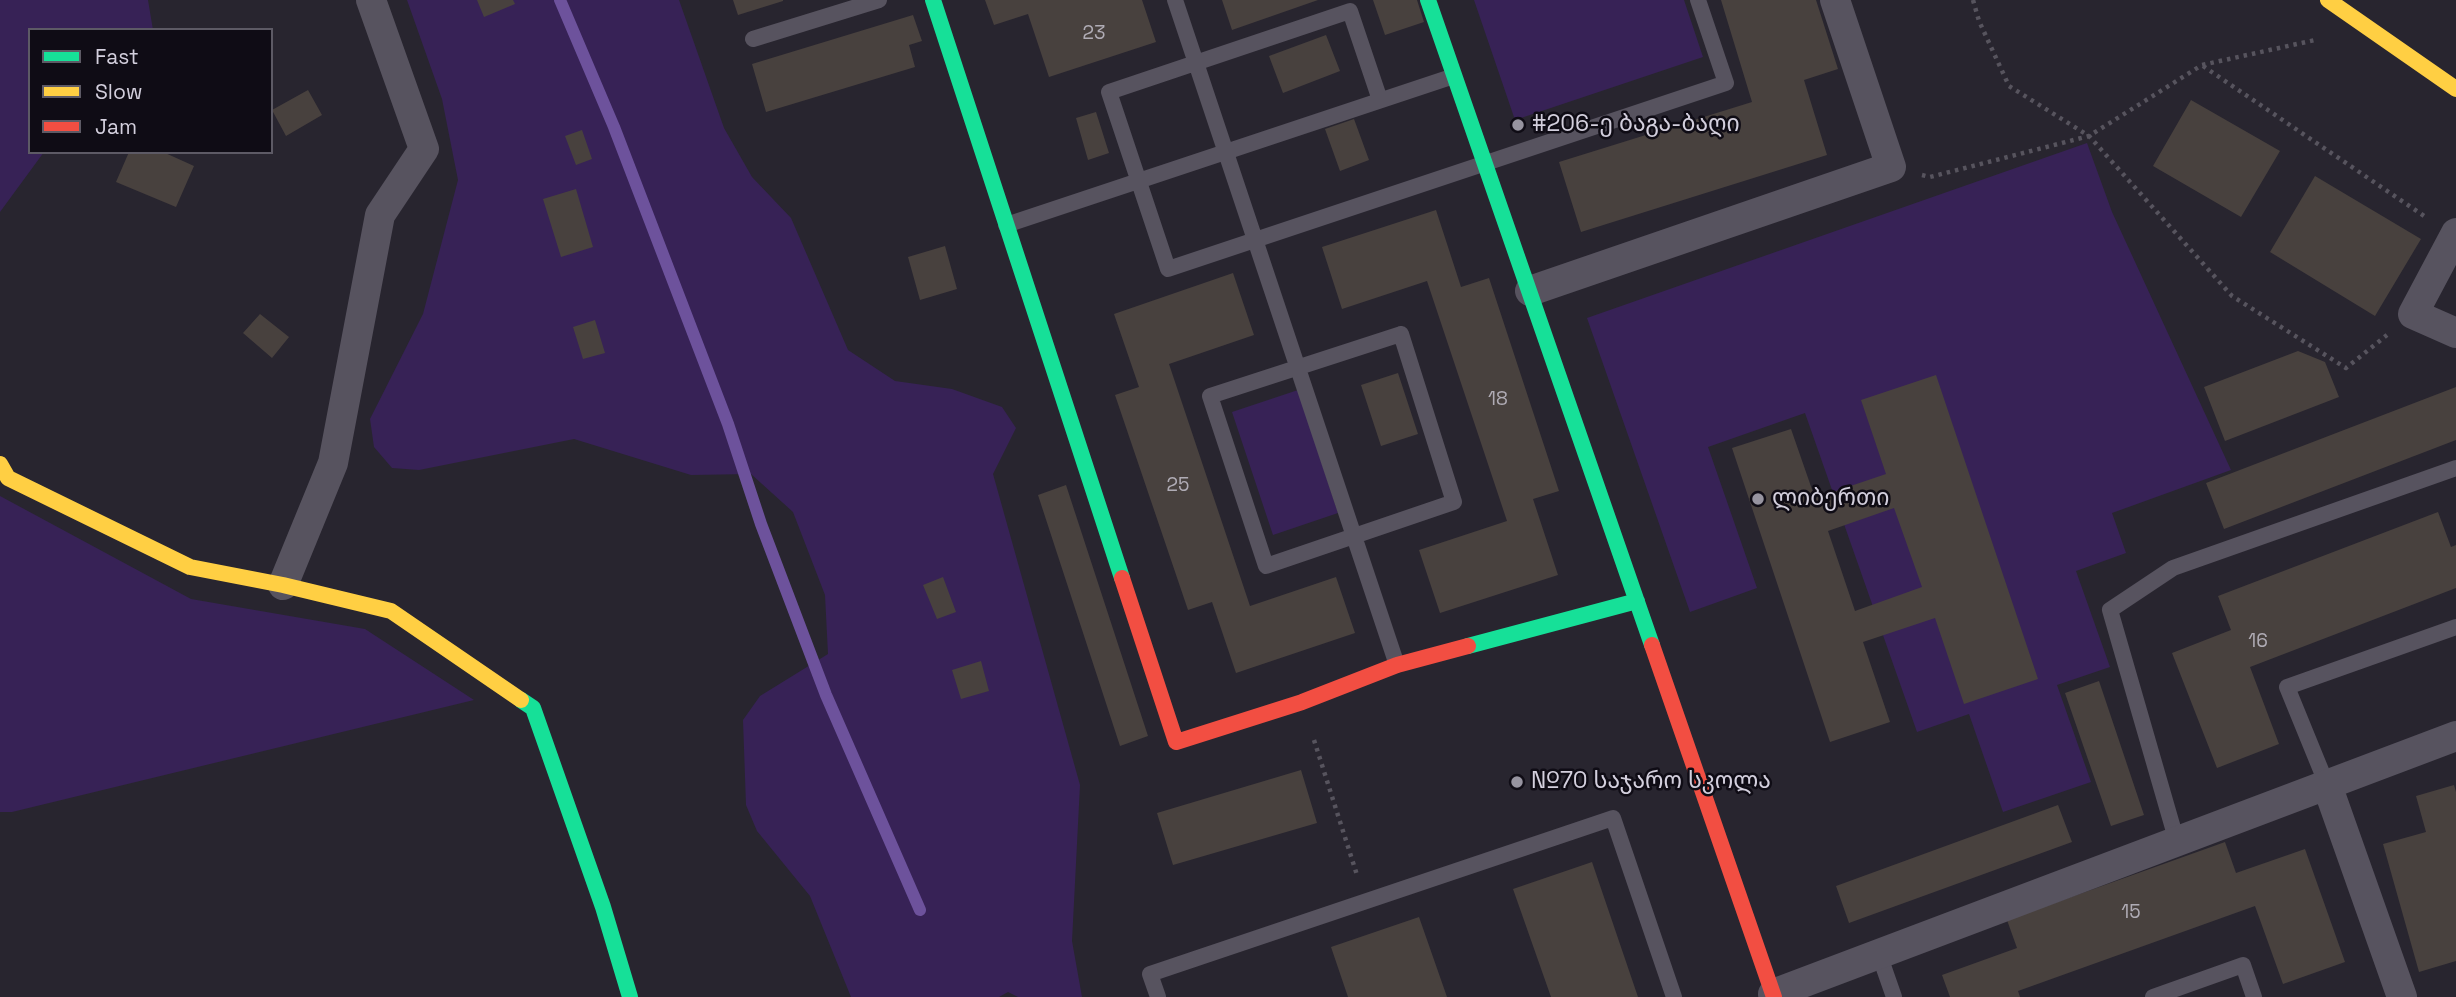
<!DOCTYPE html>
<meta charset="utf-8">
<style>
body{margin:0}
#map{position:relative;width:2456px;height:997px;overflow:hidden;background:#28252f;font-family:"Space Grotesk",sans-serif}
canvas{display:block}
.legend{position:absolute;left:28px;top:28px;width:245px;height:126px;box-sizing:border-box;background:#0f0c15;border:2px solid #5d5a65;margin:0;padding:9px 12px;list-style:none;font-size:21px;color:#d3cfdd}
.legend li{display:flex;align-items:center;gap:14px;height:35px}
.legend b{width:35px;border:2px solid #5d5a65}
</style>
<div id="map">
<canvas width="2456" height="997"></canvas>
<ul class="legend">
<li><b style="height:9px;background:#16e098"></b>Fast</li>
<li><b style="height:9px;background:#ffcf43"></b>Slow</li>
<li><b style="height:9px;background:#f24e42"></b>Jam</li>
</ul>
</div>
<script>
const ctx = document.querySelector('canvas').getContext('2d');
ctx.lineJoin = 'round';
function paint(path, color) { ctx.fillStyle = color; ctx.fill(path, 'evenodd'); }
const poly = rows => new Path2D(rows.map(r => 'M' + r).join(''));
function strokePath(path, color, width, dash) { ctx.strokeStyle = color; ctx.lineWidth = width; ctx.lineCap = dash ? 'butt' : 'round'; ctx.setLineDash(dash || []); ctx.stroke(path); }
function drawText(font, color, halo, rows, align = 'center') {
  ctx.font = font + ' "Space Grotesk","Noto Sans Georgian",sans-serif'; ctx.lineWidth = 5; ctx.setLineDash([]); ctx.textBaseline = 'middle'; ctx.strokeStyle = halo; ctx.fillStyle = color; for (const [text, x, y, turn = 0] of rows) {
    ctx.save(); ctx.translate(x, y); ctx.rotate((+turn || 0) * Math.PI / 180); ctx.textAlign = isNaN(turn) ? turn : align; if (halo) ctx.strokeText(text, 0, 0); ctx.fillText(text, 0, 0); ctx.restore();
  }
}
paint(poly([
 [0,0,148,0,153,30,30,30,30,152,44,152,0,212],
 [407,0,679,0,724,128,752,177,791,218,848,350,895,381,952,389,1002,407,1016,428,993,474,1080,785,1072,941,1082,997,1018,997,1008,992,999,997,851,997,810,896,757,831,746,805,743,720,760,696,828,654,825,595,793,512,751,474,691,475,574,439,419,470,392,468,374,447,370,419,423,314,458,180,442,99],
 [1474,0,1684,0,1703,57,1515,120],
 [2087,143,2112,212,2231,470,2112,513,2126,553,2076,571,2110,667,2057,685,2091,782,2003,812,1969,714,1917,732,1805,413,1708,447,1757,588,1690,612,1587,318],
 [1298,390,1338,513,1273,535,1232,412],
 [0,496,191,599,365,629,474,700,12,812,0,812]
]), '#372256');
strokePath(poly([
 [560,0,614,127,728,424,761,524,826,695,920,910]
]), '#6d529c', 12);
paint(poly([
 [477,0,513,0,515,4,484,17],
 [733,0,783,0,783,1,738,15],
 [985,0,1142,0,1156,42,1049,77,1028,14,994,25],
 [1222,0,1318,0,1232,30],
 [1373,0,1417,0,1424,22,1385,35],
 [1721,0,1816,0,1838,69,1804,80,1827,155,1581,232,1559,162,1752,102],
 [913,15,922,41,909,45,915,67,766,112,752,64],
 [1326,35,1340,71,1283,93,1269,56],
 [308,90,322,115,286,136,272,110],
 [2191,100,2280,151,2241,217,2153,166],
 [1096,112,1109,153,1088,160,1076,118],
 [1354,119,1369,160,1340,171,1325,129],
 [582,130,592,159,576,165,565,136],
 [129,152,163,152,194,166,176,207,116,182],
 [2315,176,2421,239,2375,316,2270,252],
 [576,189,593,247,561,257,543,199],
 [1436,210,1461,287,1489,278,1559,491,1533,499,1558,575,1440,613,1419,550,1507,521,1427,281,1342,309,1322,247],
 [945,246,957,289,920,300,908,257],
 [1233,273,1254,335,1169,364,1250,606,1336,577,1355,633,1236,673,1212,602,1188,610,1115,395,1139,387,1114,314],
 [260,314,289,337,272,358,243,333],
 [595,320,605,353,583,359,573,327],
 [2298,351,2325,362,2339,397,2225,441,2204,387],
 [1398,373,1418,434,1381,446,1361,385],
 [1936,375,2038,679,1964,704,1935,618,1863,642,1890,722,1830,742,1732,448,1791,429,1815,498,1886,474,1861,400],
 [1894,508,1922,587,1855,611,1828,531],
 [2456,387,2456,440,2224,529,2206,483],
 [1066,485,1148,736,1120,746,1038,495],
 [2438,512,2451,547,2456,545,2456,588,2250,667,2279,744,2217,768,2172,653,2231,630,2218,596],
 [943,577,956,612,937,619,923,585],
 [981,661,989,691,961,699,952,670],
 [2099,681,2144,815,2111,826,2065,693],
 [1301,770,1317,823,1173,865,1157,813],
 [2454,785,2456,792,2456,961,2419,972,2383,844,2426,832,2416,796],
 [2058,805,2072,842,1849,923,1836,886],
 [2225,842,2236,873,2305,849,2345,962,2283,984,2255,906,2018,991,2020,997,1950,997,1942,975,2017,948,2007,920],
 [1592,862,1638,997,1551,997,1513,889],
 [1419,917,1447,997,1348,997,1331,947]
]), '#48413e');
strokePath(poly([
 [1973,0,1979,21,2009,86,2089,136,2232,296,2346,368,2387,335],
 [2203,66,2427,218],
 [1922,175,1930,177,2089,136,2202,65,2315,40],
 [1314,740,1357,875]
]), '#57545e', 4.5, [3.5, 5]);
strokePath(poly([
 [1175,0,1397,665],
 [753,39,879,0],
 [1380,100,1350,11,1109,92,1168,269,1726,83,1698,0],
 [1006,225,1454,76],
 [1401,334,1454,502,1266,566,1210,396,1401,334],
 [2327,785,2287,687,2456,627],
 [2177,842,2110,610,2173,568,2456,468],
 [1879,954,1894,997],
 [1158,997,1150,974,1613,818,1674,997],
 [2153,997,2243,965,2254,997]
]), '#57535f', 16);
strokePath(poly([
 [2456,233,2413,314,2456,333],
 [1530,291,1891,167,1835,0],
 [283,585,333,463,380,215,424,149,371,0],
 [2327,785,2402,997],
 [1773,994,2456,736]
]), '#57535f', 30);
strokePath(poly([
 [933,0,1122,578],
 [1428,0,1652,645],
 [1468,646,1637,601],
 [521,700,533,708,603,907,630,997]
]), '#16e098', 16);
strokePath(poly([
 [2328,0,2456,89],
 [0,464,8,478,190,567,283,585,391,611,521,700]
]), '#ffcf43', 16);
strokePath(poly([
 [1122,578,1176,742,1302,702,1397,665,1468,646],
 [1652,645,1774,997]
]), '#f24e42', 16);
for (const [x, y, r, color] of [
 [1518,125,7,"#9794a0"],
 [1758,499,7,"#9794a0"],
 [1517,782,7,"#9794a0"]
]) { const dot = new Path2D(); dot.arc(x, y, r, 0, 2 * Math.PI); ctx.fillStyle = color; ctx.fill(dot); strokePath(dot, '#0f0c15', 2.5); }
drawText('19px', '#b0acb5', null, [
 ["23",1094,34],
 ["18",1498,400],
 ["25",1178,486],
 ["16",2258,642],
 ["15",2131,913]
]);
drawText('23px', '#d3cfdd', '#0f0c15', [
 ["#206-ე ბაგა-ბაღი",1532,125],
 ["ლიბერთი",1772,499],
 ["№70 საჯარო სკოლა",1531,782]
], 'left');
</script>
